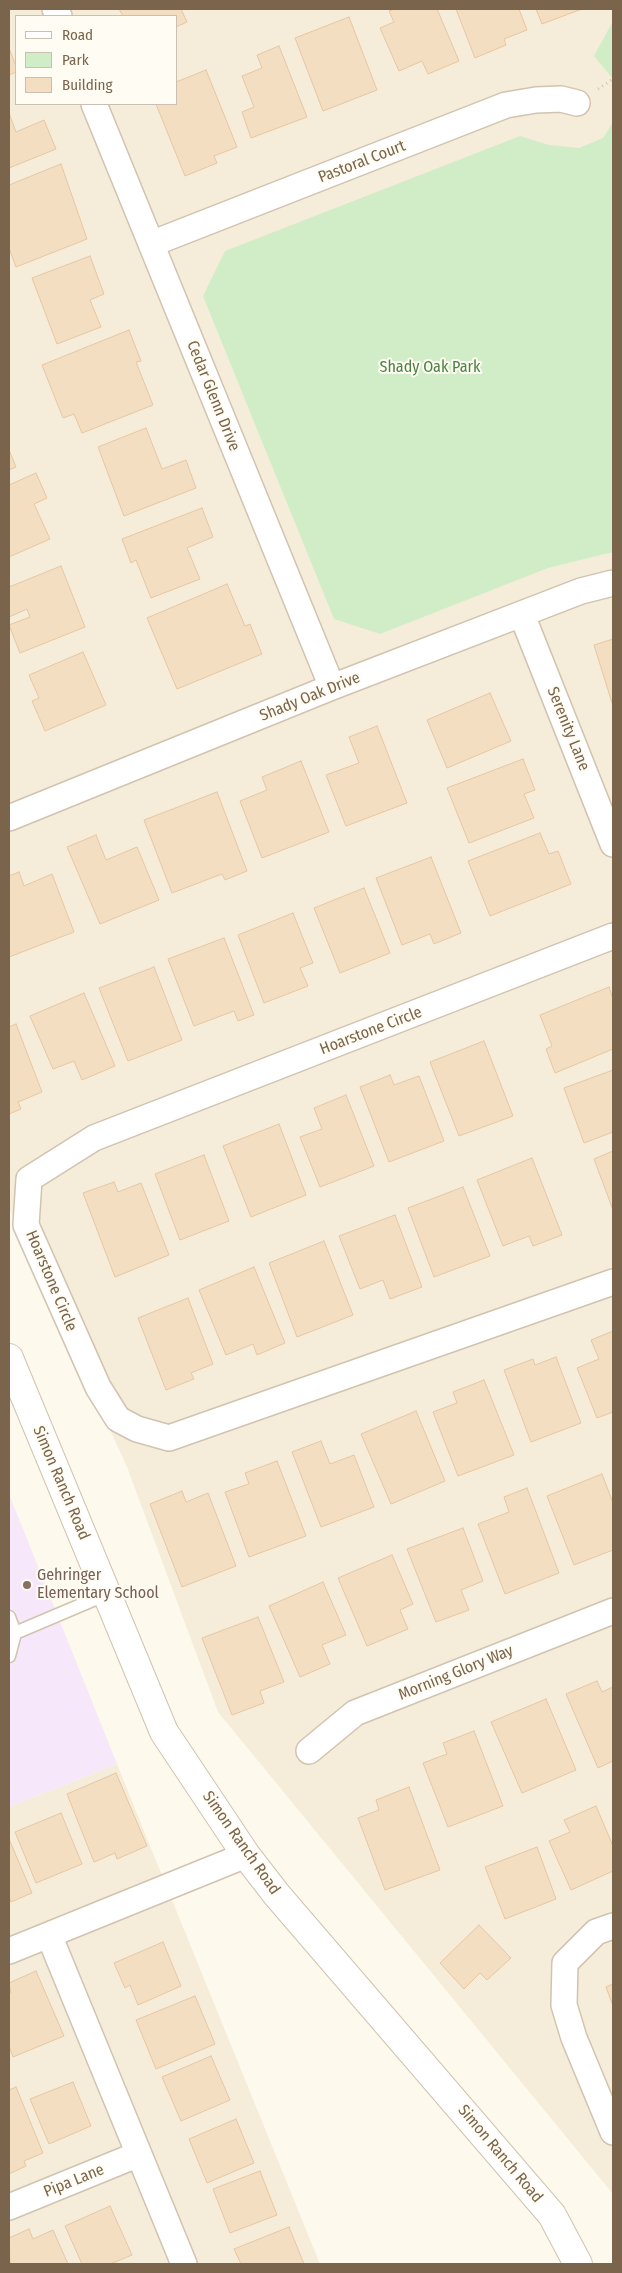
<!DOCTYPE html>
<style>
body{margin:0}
#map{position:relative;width:622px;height:2273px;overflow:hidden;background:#fdf9ec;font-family:"Fira Sans Condensed",sans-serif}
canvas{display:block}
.frame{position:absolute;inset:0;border:10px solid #7b644c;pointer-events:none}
.legend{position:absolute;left:15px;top:15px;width:162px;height:90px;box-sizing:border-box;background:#fffcf3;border:1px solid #cabfb0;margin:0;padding:6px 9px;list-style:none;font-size:15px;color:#7b644c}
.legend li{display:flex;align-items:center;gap:10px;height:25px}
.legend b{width:25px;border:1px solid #cabfb0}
</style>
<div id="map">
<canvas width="622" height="2273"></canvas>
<div class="frame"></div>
<ul class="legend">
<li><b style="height:6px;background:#fff"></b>Road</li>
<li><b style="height:14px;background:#d1edc8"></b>Park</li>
<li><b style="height:14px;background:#f4dec2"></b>Building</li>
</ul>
</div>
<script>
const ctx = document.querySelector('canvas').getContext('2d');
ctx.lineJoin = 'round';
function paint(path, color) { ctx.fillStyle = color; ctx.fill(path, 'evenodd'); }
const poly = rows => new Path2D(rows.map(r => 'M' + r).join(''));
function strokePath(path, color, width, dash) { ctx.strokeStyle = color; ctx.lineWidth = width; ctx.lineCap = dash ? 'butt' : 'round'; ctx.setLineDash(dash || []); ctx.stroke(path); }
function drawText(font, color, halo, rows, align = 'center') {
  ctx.font = font + ' "Fira Sans Condensed",sans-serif'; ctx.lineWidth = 4; ctx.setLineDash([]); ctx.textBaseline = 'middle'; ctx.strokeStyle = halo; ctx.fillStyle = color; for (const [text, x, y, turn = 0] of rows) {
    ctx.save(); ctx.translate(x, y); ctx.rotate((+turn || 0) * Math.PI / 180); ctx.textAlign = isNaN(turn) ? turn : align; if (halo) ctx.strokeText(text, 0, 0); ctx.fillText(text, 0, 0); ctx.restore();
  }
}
paint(poly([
 [9,9,613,9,613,2194,218,1712,127,1467,9,1208],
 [16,16,176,16,176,104,16,104],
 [117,1764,146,1836,320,2264,9,2264,9,1807]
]), '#f5edd9');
paint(poly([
 [9,1494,117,1764,9,1807]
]), '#f6e8fa');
paint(poly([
 [613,21,613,79,594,56],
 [613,122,613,552,548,568,380,634,334,619,203,296,225,251,520,136,549,145,579,148,603,138]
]), '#d1edc8');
const building = poly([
 [119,9,181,9,187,22,176,27,176,16,123,16,119,9],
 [395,9,437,9,459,61,428,74,422,61,399,71,380,28,394,22,389,11,395,9],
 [456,9,519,9,527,30,504,39,506,45,475,58,456,9],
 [536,9,582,9,542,24,536,9],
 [349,17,377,90,323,111,295,38,349,17],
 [279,46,307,117,251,138,242,112,254,107,242,76,262,68,257,55,279,46],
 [9,48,16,66,16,72,9,75,9,48],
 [206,70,237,147,214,156,217,163,185,176,156,104,176,104,176,82,206,70],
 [9,113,16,132,44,120,56,149,9,168,9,113],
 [61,164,87,239,16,267,9,248,9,185,61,164],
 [90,256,104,294,90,300,101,327,57,344,32,278,90,256],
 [129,330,141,361,136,362,153,405,82,433,74,414,63,418,42,365,129,330],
 [146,428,162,469,186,460,196,488,124,516,98,447,146,428],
 [9,450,16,467,9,470,9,450],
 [36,473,47,498,34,504,50,539,9,557,9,485,36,473],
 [202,508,213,537,187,548,200,579,151,598,136,560,131,563,122,539,202,508],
 [61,566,85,627,20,653,9,625,30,617,27,609,9,617,9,587,61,566],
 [227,584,245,626,250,624,262,654,177,689,147,618,227,584],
 [613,639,613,706,594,645,613,639],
 [83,652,106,705,45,731,32,701,39,698,29,675,83,652],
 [490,693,511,741,447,768,427,720,490,693],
 [377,726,407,803,346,826,326,775,359,763,349,737,377,726],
 [523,759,535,790,524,794,534,818,469,843,447,788,523,759],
 [301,761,329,832,262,858,240,801,267,790,262,777,301,761],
 [217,792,247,871,225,880,222,874,172,893,144,820,217,792],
 [540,833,549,854,558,851,571,884,490,916,468,861,540,833],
 [96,835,106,860,137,847,159,900,100,924,67,847,96,835],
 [431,857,461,933,434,944,430,934,402,945,376,878,431,857],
 [19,872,24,886,52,874,74,932,9,957,9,876,19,872],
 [364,888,390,953,340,973,314,908,364,888],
 [293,913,313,963,300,968,308,986,264,1003,238,935,293,913],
 [224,938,254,1015,238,1021,234,1011,194,1026,168,959,224,938],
 [154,967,182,1040,128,1061,99,988,154,967],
 [609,987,613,999,613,1049,555,1073,546,1049,552,1046,540,1015,609,987],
 [84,993,115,1066,82,1080,74,1061,53,1069,30,1016,84,993],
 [16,1024,42,1092,18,1102,21,1109,9,1114,9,1027,16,1024],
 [484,1041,513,1116,459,1136,430,1062,484,1041],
 [613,1070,613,1132,584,1143,564,1088,613,1070],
 [390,1075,394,1085,419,1076,444,1141,389,1162,360,1087,390,1075],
 [346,1095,374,1166,320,1187,300,1137,322,1129,314,1108,346,1095],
 [279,1124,306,1195,251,1217,223,1146,279,1124],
 [613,1151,613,1210,594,1159,613,1151],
 [204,1155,229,1221,180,1240,155,1174,204,1155],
 [532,1158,562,1235,533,1246,529,1236,503,1246,477,1180,532,1158],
 [114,1182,118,1192,141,1183,169,1255,115,1277,83,1193,114,1182],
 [463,1187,490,1256,434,1277,408,1208,463,1187],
 [395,1215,422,1287,390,1299,383,1280,360,1289,339,1236,395,1215],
 [324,1241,353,1315,297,1337,269,1263,324,1241],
 [254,1267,285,1343,257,1355,253,1344,226,1355,199,1290,254,1267],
 [188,1298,213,1364,191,1373,194,1379,166,1390,138,1318,188,1298],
 [613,1331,613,1412,597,1418,577,1368,599,1359,591,1340,613,1331],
 [556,1357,581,1423,531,1442,504,1370,533,1359,535,1365,556,1357],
 [484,1380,514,1455,458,1476,433,1412,457,1403,453,1392,484,1380],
 [416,1411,445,1481,391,1504,361,1434,416,1411],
 [321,1441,330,1464,354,1455,374,1507,321,1527,292,1452,321,1441],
 [277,1461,306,1536,249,1557,225,1492,249,1484,245,1473,277,1461],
 [602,1474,613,1503,613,1550,574,1565,547,1496,602,1474],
 [527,1488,559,1573,505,1594,478,1524,509,1512,504,1497,527,1488],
 [182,1491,186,1502,208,1493,236,1566,182,1587,150,1504,182,1491],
 [463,1528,483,1581,461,1590,469,1610,436,1622,407,1549,463,1528],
 [392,1555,413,1604,400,1610,408,1629,367,1646,338,1578,392,1555],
 [323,1582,346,1635,322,1645,330,1664,300,1677,269,1606,323,1582],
 [258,1617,284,1682,260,1691,264,1703,232,1715,202,1638,258,1617],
 [597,1681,602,1692,613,1687,613,1761,598,1768,566,1694,597,1681],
 [546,1699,576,1770,522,1793,491,1722,546,1699],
 [474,1731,503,1806,448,1827,423,1763,447,1754,443,1743,474,1731],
 [116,1773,147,1846,117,1859,115,1853,94,1862,67,1794,116,1773],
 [409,1787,440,1870,385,1890,358,1818,379,1810,376,1800,409,1787],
 [596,1806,613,1846,613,1871,571,1890,549,1841,570,1832,564,1820,596,1806],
 [61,1813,82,1864,36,1883,15,1832,61,1813],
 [9,1839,32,1893,11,1902,9,1897,9,1839],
 [537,1847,556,1899,505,1919,485,1867,537,1847],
 [479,1925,511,1958,487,1980,480,1973,464,1989,440,1963,479,1925],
 [163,1942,181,1986,138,2005,130,1985,125,1988,114,1963,163,1942],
 [36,1971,64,2036,13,2057,9,2046,9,1994,11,1993,9,1983,36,1971],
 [613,1984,613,2006,606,1987,613,1984],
 [195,1996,215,2044,156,2069,136,2020,195,1996],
 [211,2056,230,2100,181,2121,162,2077,211,2056],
 [73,2082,91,2126,49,2144,30,2099,73,2082],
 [16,2087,43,2153,24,2161,26,2166,9,2174,9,2090,16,2087],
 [236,2119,254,2163,207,2183,189,2139,236,2119],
 [260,2171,277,2215,230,2233,213,2189,260,2171],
 [110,2206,132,2255,110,2264,82,2264,65,2226,110,2206],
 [289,2227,304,2264,241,2264,234,2249,289,2227],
 [29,2229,33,2239,53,2230,68,2264,10,2264,9,2238,29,2229]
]);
paint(building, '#f4dec2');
strokePath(building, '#e7c7a2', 1);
const service = poly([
 [9,1617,15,1633,9,1656],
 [9,1633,15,1633,107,1594]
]);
const minor = poly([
 [55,9,59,16],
 [94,104,332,687],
 [151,244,506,105,536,100,561,99,577,103],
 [522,615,613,844],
 [9,818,332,687,581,591,613,583],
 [613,936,94,1138,29,1179,26,1225,98,1387,118,1419,137,1429,169,1438,613,1282],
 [309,1751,355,1713,613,1611],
 [613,1926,596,1932,565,1963,564,2005,574,2038,613,2132],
 [49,1935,184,2264],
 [9,1951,246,1855],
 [9,2207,139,2154]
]);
const tertiary = poly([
 [9,1358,164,1732,246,1855,277,1895,552,2215,578,2264]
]);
strokePath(service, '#d1c3af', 15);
strokePath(minor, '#d1c3af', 28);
strokePath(tertiary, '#d1c3af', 30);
strokePath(poly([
 [598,89,613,79]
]), '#dac1a4', 3, [1, 4]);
strokePath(service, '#fff', 12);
strokePath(minor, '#fff', 25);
strokePath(tertiary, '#fff', 28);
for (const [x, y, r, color] of [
 [27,1585,5,"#8d6e63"]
]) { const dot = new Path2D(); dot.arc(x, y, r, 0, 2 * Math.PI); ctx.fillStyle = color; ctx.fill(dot); strokePath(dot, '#fffcf3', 2); }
drawText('16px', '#7b644c', '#fffcf3', [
 ["Pastoral Court",362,162,-21],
 ["Cedar Glenn Drive",213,396,68],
 ["Shady Oak Drive",310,697,-22],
 ["Serenity Lane",568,729,68],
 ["Hoarstone Circle",371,1031,-21],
 ["Hoarstone Circle",51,1281,67],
 ["Simon Ranch Road",61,1483,67],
 ["Morning Glory Way",456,1673,-22],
 ["Simon Ranch Road",241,1843,55],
 ["Simon Ranch Road",500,2154,50],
 ["Pipa Lane",74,2181,-22]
]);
drawText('16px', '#4c8143', '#fffcf3', [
 ["Shady Oak Park",430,368]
]);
drawText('16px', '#785e54', '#fffcf3', [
 ["Gehringer",37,1576],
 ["Elementary School",37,1594]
], 'left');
</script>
